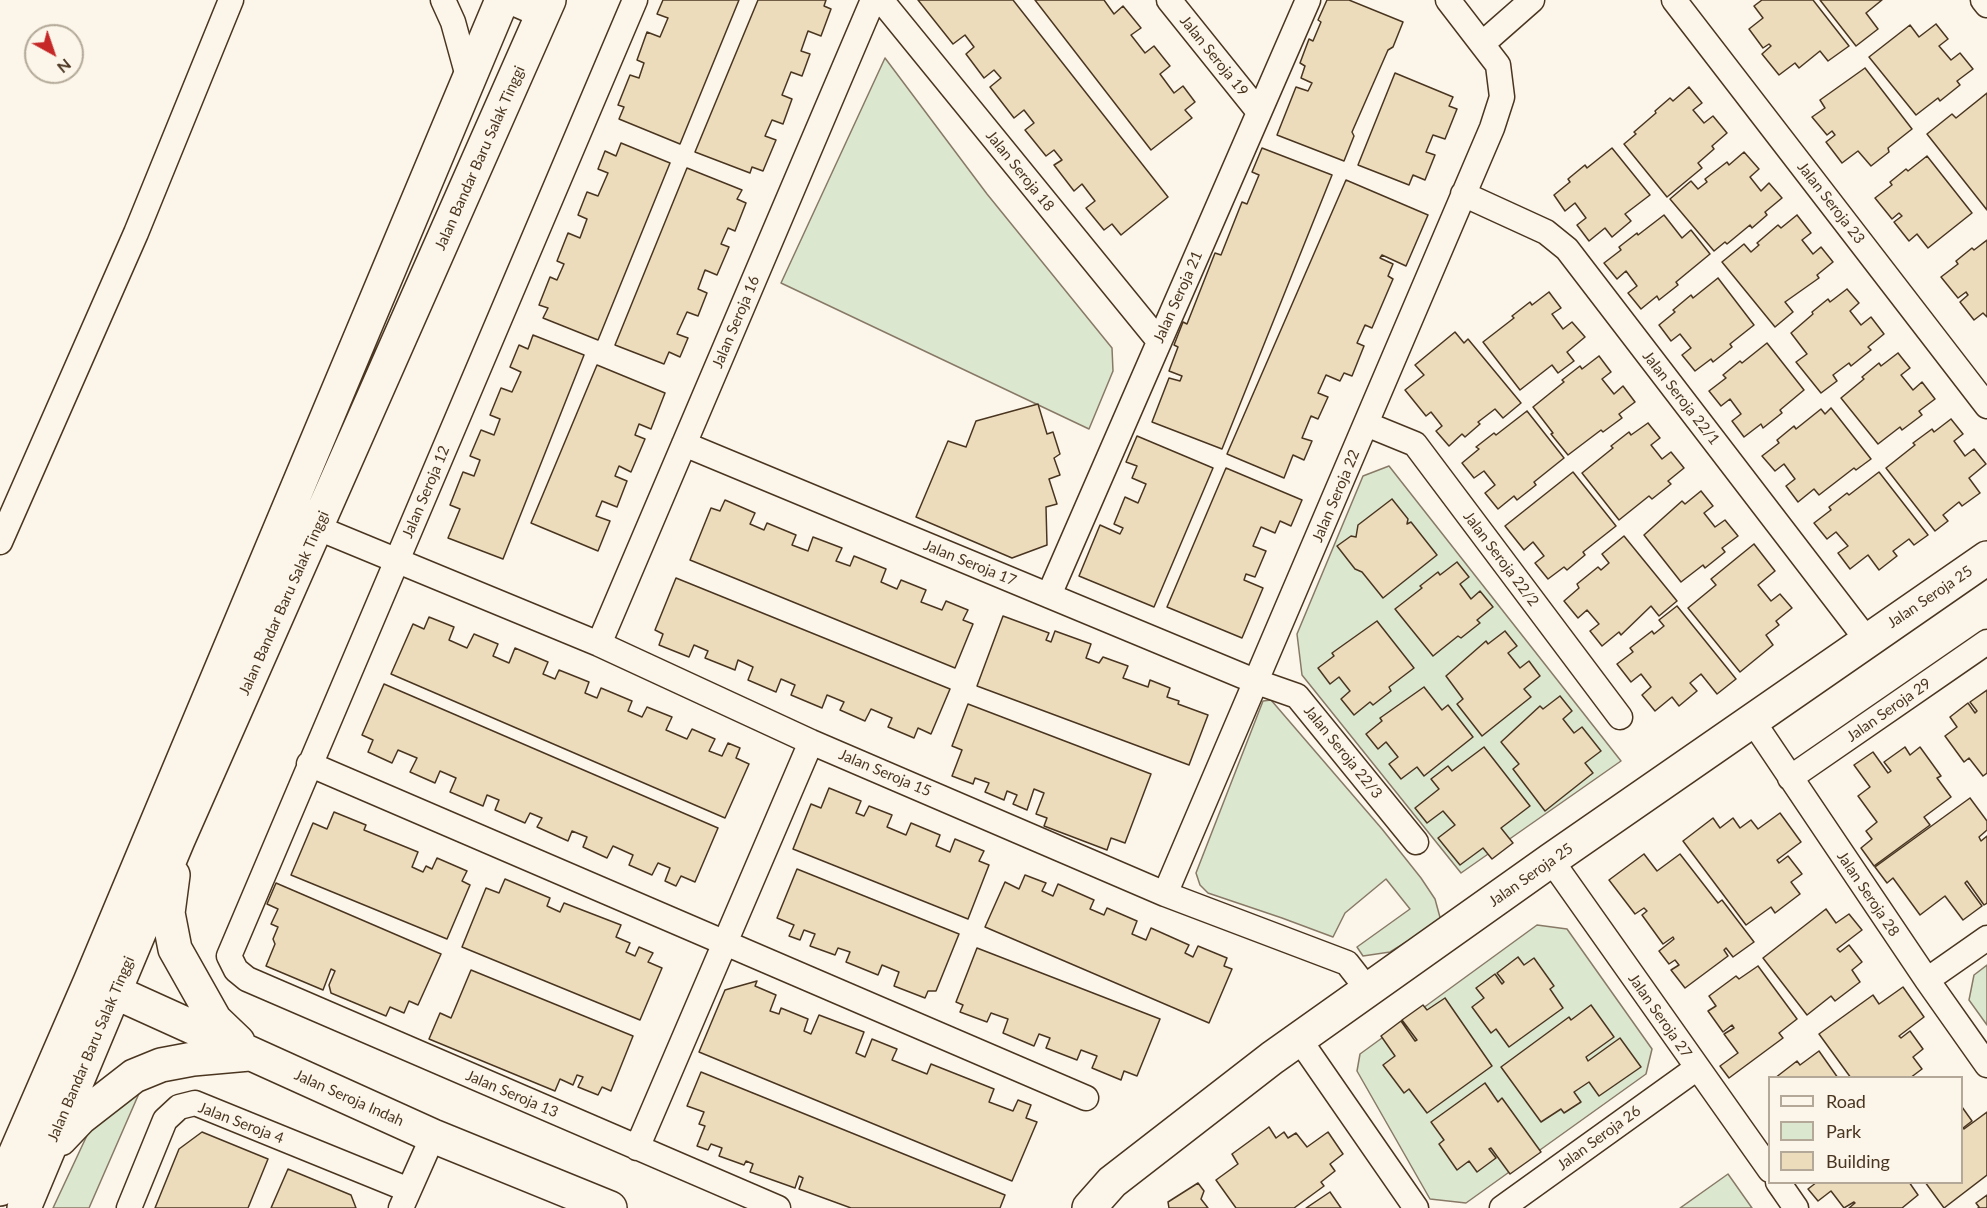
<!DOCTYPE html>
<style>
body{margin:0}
#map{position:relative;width:1987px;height:1208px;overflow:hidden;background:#fbf6e9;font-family:Lato,sans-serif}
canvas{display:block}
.legend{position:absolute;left:1768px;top:1076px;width:195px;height:108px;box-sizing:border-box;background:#fbf6e9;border:2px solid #b4a999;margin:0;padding:8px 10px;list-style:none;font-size:18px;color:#4a3520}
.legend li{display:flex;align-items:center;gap:12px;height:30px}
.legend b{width:30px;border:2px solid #b4a999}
.north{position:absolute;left:24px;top:24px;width:60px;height:60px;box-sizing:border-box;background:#fbf6e9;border:2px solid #b4a999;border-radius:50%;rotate:140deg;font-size:16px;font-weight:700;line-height:24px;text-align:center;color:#4a3520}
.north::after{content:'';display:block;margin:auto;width:21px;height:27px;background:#c62828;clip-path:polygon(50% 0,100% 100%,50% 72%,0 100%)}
</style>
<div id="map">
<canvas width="1987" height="1208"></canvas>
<ul class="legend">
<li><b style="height:8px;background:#fbf6e9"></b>Road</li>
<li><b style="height:16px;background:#dce7d0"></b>Park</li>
<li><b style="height:16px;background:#ecdcbc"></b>Building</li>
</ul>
<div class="north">N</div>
</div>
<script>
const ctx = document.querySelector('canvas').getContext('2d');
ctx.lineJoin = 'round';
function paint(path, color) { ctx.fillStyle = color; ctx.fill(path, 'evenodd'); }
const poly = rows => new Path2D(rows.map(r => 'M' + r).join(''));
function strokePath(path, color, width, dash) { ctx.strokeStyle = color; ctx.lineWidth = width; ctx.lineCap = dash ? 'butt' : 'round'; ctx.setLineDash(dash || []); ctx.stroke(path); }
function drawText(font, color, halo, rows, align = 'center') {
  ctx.font = font + ' Lato,sans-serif'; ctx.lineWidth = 4.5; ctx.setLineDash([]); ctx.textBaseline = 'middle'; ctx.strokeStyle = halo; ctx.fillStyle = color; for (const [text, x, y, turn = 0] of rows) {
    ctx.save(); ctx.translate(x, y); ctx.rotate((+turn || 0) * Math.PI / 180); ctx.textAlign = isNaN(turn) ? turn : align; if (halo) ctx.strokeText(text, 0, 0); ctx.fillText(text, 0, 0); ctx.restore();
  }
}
const green = poly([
 [885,58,987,194,1112,348,1113,371,1089,429,781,283,885,58],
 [1389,466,1621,761,1461,873,1302,675,1297,634,1363,476,1389,466],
 [1271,700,1382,829,1421,878,1435,899,1441,921,1390,952,1363,956,1357,947,1410,909,1386,879,1345,913,1333,937,1282,918,1208,893,1200,885,1196,873,1263,701,1271,700],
 [1537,925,1567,929,1652,1049,1646,1074,1466,1203,1430,1199,1357,1071,1360,1054,1537,925],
 [1987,965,1987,1025,1969,1000,1974,975,1987,965],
 [144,1082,89,1208,53,1208,90,1129,144,1082],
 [1728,1174,1752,1208,1680,1208,1728,1174]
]);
paint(green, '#dce7d0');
strokePath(green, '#887966', 1.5);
const building = poly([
 [663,0,739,0,680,144,619,119,624,107,618,105,630,75,639,78,644,63,637,60,647,32,660,37,668,18,657,14,663,0],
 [758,0,826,0,824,6,831,9,821,36,808,31,801,51,810,54,802,76,791,72,782,95,792,99,783,124,772,120,765,136,776,140,763,171,752,167,750,173,695,152,758,0],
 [918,0,1013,0,1168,197,1121,235,1112,224,1104,230,1086,208,1095,201,1082,184,1074,191,1054,165,1062,160,1054,150,1046,156,1025,130,1034,123,1024,110,1014,118,990,87,1001,78,994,70,984,78,966,54,974,47,965,35,953,44,918,0],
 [1035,0,1104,0,1114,14,1123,6,1141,28,1131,35,1145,53,1154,46,1170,66,1160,74,1174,93,1183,86,1195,102,1185,110,1192,118,1151,150,1035,0],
 [1327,0,1349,0,1403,22,1393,47,1388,50,1352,132,1354,136,1344,161,1277,135,1296,87,1308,91,1312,83,1301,78,1305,66,1300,63,1309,39,1313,41,1321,22,1318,20,1327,0],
 [1762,0,1813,0,1849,46,1828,61,1820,51,1799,68,1795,63,1779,75,1762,54,1771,46,1769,44,1763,48,1749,29,1763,18,1754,6,1762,0],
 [1820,0,1882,0,1866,13,1878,29,1856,46,1820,0],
 [1936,24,1948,39,1939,46,1951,60,1960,53,1973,69,1957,81,1960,85,1940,101,1938,98,1916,115,1869,57,1910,25,1919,37,1936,24],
 [1865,68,1912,129,1888,148,1889,152,1871,166,1858,151,1842,163,1826,142,1835,135,1832,131,1827,135,1812,117,1825,108,1820,100,1865,68],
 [1395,73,1453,97,1449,106,1457,109,1445,139,1433,135,1426,152,1435,155,1425,180,1413,175,1409,185,1358,165,1395,73],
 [1689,87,1702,103,1693,110,1704,123,1713,116,1727,133,1712,146,1714,149,1698,163,1702,168,1667,197,1624,144,1636,134,1634,132,1656,113,1655,111,1670,98,1673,101,1689,87],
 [1987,93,1987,210,1927,134,1952,114,1956,118,1987,93],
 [621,143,670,163,598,340,543,318,548,308,539,305,550,277,557,280,564,264,557,261,568,233,580,238,587,219,578,215,587,192,598,196,608,173,598,169,605,151,616,156,621,143],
 [1262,148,1332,175,1222,449,1152,422,1169,378,1180,381,1182,376,1169,371,1178,347,1174,345,1183,322,1187,324,1215,253,1221,255,1242,202,1247,204,1259,175,1252,172,1262,148],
 [1612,148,1650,195,1625,214,1631,221,1612,237,1605,228,1589,241,1577,225,1586,218,1575,203,1565,211,1554,195,1570,182,1568,179,1585,165,1587,168,1612,148],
 [1744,152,1759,169,1750,177,1761,191,1769,183,1782,198,1765,212,1767,215,1752,228,1750,225,1727,244,1725,242,1714,251,1670,199,1691,181,1698,189,1707,182,1705,179,1727,162,1729,165,1744,152],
 [1927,156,1972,213,1928,248,1917,234,1909,241,1894,222,1902,216,1899,213,1892,219,1875,198,1892,185,1890,182,1906,169,1908,171,1927,156],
 [687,168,742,190,737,199,746,203,735,231,728,228,721,244,729,247,717,275,705,270,698,289,707,293,698,316,687,312,677,334,688,338,680,357,669,352,664,364,615,345,687,168],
 [1346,180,1428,215,1406,266,1382,255,1380,258,1393,264,1388,276,1393,279,1372,328,1365,325,1357,343,1364,346,1352,376,1344,373,1340,381,1326,375,1318,393,1328,397,1318,419,1311,416,1302,438,1312,441,1304,460,1293,455,1284,478,1227,454,1346,180],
 [1664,215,1682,238,1691,230,1710,254,1676,282,1678,285,1659,300,1657,296,1641,309,1628,293,1637,286,1626,271,1617,279,1604,263,1621,250,1619,247,1637,233,1638,235,1664,215],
 [1797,215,1811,233,1802,240,1813,254,1821,247,1833,262,1817,275,1819,278,1785,302,1793,312,1775,327,1722,262,1744,244,1751,252,1759,245,1757,243,1778,225,1781,228,1797,215],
 [1987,240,1987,317,1983,313,1974,320,1960,302,1968,295,1966,292,1958,298,1941,277,1958,264,1956,261,1972,248,1974,250,1987,240],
 [1718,278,1754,325,1730,344,1732,347,1713,362,1711,359,1695,371,1682,355,1691,348,1680,334,1671,341,1659,325,1675,312,1673,310,1691,295,1693,298,1718,278],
 [1847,289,1859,303,1850,311,1861,325,1871,317,1884,334,1868,347,1871,350,1851,366,1849,363,1833,375,1837,381,1821,393,1796,362,1807,354,1791,333,1813,314,1812,312,1828,299,1830,302,1847,289],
 [1549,292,1561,308,1552,314,1563,329,1572,322,1585,337,1567,352,1574,361,1558,373,1552,365,1520,390,1483,342,1514,318,1512,316,1530,302,1532,305,1549,292],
 [1455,332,1464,343,1468,339,1521,403,1503,418,1495,409,1478,422,1480,424,1465,437,1462,434,1449,446,1436,431,1442,426,1431,412,1426,416,1405,390,1424,375,1415,365,1455,332],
 [533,335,584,355,503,559,448,538,460,509,450,505,463,472,474,476,480,460,470,456,481,430,494,435,500,419,490,415,501,388,512,392,521,372,510,367,519,345,528,349,533,335],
 [1767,343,1804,390,1780,410,1782,413,1763,428,1761,424,1744,437,1732,421,1741,414,1730,399,1721,406,1709,391,1726,378,1723,375,1740,361,1742,363,1767,343],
 [1898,353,1910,368,1901,375,1913,390,1922,382,1935,399,1919,411,1922,415,1902,430,1900,427,1878,444,1841,398,1864,379,1862,377,1879,363,1881,366,1898,353],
 [1599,356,1611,372,1602,379,1614,394,1623,386,1635,402,1619,414,1622,418,1603,432,1601,430,1568,455,1551,434,1553,433,1533,407,1564,382,1562,380,1580,366,1582,369,1599,356],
 [597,365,665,393,651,429,639,424,635,435,645,439,631,472,619,466,615,476,627,481,617,507,602,501,596,516,610,521,598,551,531,523,597,365],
 [1038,404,1047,434,1053,432,1060,454,1054,458,1060,475,1049,479,1057,504,1046,507,1047,545,1012,558,916,517,948,441,966,447,976,421,1038,404],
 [1831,408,1871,459,1856,470,1854,468,1819,495,1814,489,1798,502,1786,486,1795,479,1784,464,1775,471,1762,456,1779,443,1777,440,1794,426,1796,429,1821,409,1825,414,1831,408],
 [1527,411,1564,458,1534,482,1536,485,1517,500,1514,496,1498,509,1485,493,1495,485,1484,471,1474,478,1462,463,1479,449,1476,447,1494,433,1496,435,1527,411],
 [1951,419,1963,434,1954,441,1965,456,1974,449,1986,464,1969,478,1980,493,1962,506,1959,502,1943,515,1948,521,1935,531,1886,468,1915,445,1913,443,1932,429,1934,432,1951,419],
 [1648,423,1660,438,1651,445,1662,459,1671,452,1684,468,1668,481,1671,484,1652,499,1649,496,1619,520,1582,473,1613,448,1611,446,1629,432,1631,435,1648,423],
 [1137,436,1213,468,1154,607,1079,576,1100,525,1120,534,1123,528,1114,524,1125,497,1138,503,1146,484,1132,478,1137,466,1126,462,1137,436],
 [1226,468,1302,500,1291,526,1280,521,1275,533,1261,527,1253,546,1266,551,1255,577,1246,574,1244,580,1263,588,1242,638,1167,607,1226,468],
 [1573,472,1616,526,1583,552,1585,555,1567,570,1564,567,1548,579,1535,563,1544,556,1533,542,1524,550,1505,526,1573,472],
 [1879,472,1928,535,1914,545,1909,539,1893,551,1897,556,1879,570,1868,555,1850,569,1838,553,1848,546,1836,532,1827,539,1814,523,1831,510,1829,507,1847,493,1849,495,1879,472],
 [1701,491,1713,506,1704,513,1715,527,1725,520,1738,536,1722,548,1725,552,1705,568,1703,565,1681,582,1644,535,1682,501,1685,504,1701,491],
 [1392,499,1408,519,1407,524,1411,522,1437,555,1383,598,1362,572,1355,569,1337,546,1351,536,1356,537,1358,525,1392,499],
 [725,500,755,513,750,524,764,530,767,523,796,535,792,545,808,551,813,537,842,548,836,561,850,566,854,556,886,569,881,582,897,589,901,580,926,590,921,602,942,610,946,601,968,610,963,620,973,624,955,668,690,560,711,508,720,511,725,500],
 [1624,536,1677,601,1659,616,1651,606,1621,635,1619,632,1602,646,1590,631,1599,624,1587,610,1578,618,1564,601,1579,588,1577,584,1598,567,1601,570,1609,563,1602,554,1624,536],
 [1754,544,1775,571,1758,585,1771,601,1780,594,1792,608,1776,621,1779,625,1766,635,1773,645,1740,672,1688,608,1716,585,1711,579,1754,544],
 [1457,562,1469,577,1460,584,1471,599,1480,591,1493,607,1477,620,1480,623,1461,638,1458,636,1433,656,1395,609,1422,588,1420,586,1438,572,1440,575,1457,562],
 [676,578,950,689,931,734,918,728,914,738,888,727,892,718,871,709,865,721,840,710,844,702,827,695,822,708,791,695,795,685,781,679,776,692,748,680,753,667,738,660,735,670,705,658,708,651,694,645,689,657,659,645,663,634,655,630,676,578],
 [1677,606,1736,679,1717,694,1701,674,1690,683,1697,691,1679,706,1672,697,1655,711,1642,695,1651,687,1641,674,1631,682,1617,664,1633,652,1630,648,1652,631,1654,634,1664,626,1659,620,1677,606],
 [1003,616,1049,633,1046,640,1051,642,1055,631,1091,644,1086,658,1099,663,1103,657,1128,666,1123,678,1148,687,1150,680,1170,688,1167,697,1179,701,1178,704,1208,715,1189,765,977,686,1003,616],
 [429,617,454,627,449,640,467,648,474,634,498,644,493,656,509,663,515,648,548,662,543,674,555,679,559,670,589,682,585,693,597,698,601,688,632,701,628,711,642,717,647,707,672,717,666,730,687,739,692,729,715,739,709,751,722,756,728,743,740,748,736,758,749,764,725,818,391,674,413,624,424,629,429,617],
 [1377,621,1414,668,1389,687,1391,691,1373,705,1370,702,1354,715,1341,699,1350,691,1339,677,1330,684,1318,668,1334,656,1332,653,1377,621],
 [1505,631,1517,646,1508,653,1520,668,1529,661,1540,676,1524,689,1531,697,1482,736,1457,704,1463,699,1446,676,1486,641,1488,644,1505,631],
 [384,684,718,828,695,882,681,876,676,886,665,881,670,868,658,863,652,875,629,865,633,855,613,846,607,858,583,847,587,837,572,831,568,841,537,827,542,818,530,813,525,823,495,810,499,800,487,795,483,806,450,792,456,778,440,771,435,783,410,772,417,758,398,750,392,763,368,752,373,740,362,735,384,684],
 [1424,687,1442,710,1448,705,1473,737,1424,776,1417,767,1401,779,1389,764,1398,757,1386,742,1378,749,1366,734,1382,721,1380,718,1424,687],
 [1987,690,1987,773,1983,776,1969,758,1964,762,1945,736,1957,727,1950,717,1968,703,1975,713,1977,711,1970,702,1987,690],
 [1560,696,1572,711,1563,719,1574,733,1582,727,1601,751,1585,763,1593,773,1545,811,1513,769,1519,764,1501,742,1540,706,1543,709,1560,696],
 [968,704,1151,774,1125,843,1111,838,1107,850,1044,826,1047,818,1036,814,1044,793,1034,789,1027,810,1013,804,1017,795,1007,791,1004,800,985,792,989,783,975,778,973,784,952,776,962,750,952,746,968,704],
 [1484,747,1530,806,1501,828,1513,843,1492,859,1483,848,1460,865,1438,838,1455,825,1443,811,1427,823,1415,808,1439,789,1431,779,1448,766,1452,771,1484,747],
 [1905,747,1910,755,1920,747,1941,776,1937,778,1951,797,1924,817,1930,825,1874,866,1861,848,1872,839,1866,831,1877,822,1858,796,1870,787,1854,765,1873,752,1888,773,1891,771,1884,762,1905,747],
 [829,788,861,801,856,813,864,816,869,806,892,815,887,827,906,835,911,823,940,835,936,846,950,852,955,839,984,851,979,861,989,865,968,919,793,849,811,804,821,808,829,788],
 [1970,798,1987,821,1987,830,1979,837,1981,841,1987,836,1987,903,1984,905,1967,881,1965,883,1982,906,1963,920,1945,896,1920,915,1893,878,1887,883,1875,867,1970,798],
 [334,812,366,825,364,830,418,852,412,867,423,872,426,866,432,869,437,858,467,871,462,881,470,885,447,939,291,875,313,823,327,829,334,812],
 [1780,813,1801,842,1777,860,1779,863,1788,856,1802,874,1791,882,1800,894,1775,913,1771,907,1746,925,1683,841,1713,818,1720,828,1733,818,1740,828,1751,820,1758,829,1780,813],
 [1644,854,1657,871,1680,854,1718,903,1722,900,1754,942,1733,957,1726,948,1724,950,1728,956,1685,988,1671,970,1679,965,1675,960,1669,964,1659,951,1674,939,1673,937,1663,944,1642,915,1647,911,1644,908,1635,914,1609,880,1644,854],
 [797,869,959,934,936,991,928,991,925,998,894,986,899,972,882,965,878,975,846,962,850,952,838,948,835,955,810,946,815,934,804,930,800,940,789,936,794,925,777,918,797,869],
 [1025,875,1046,883,1042,891,1053,896,1058,884,1094,900,1090,909,1104,915,1107,908,1137,921,1132,934,1146,940,1151,928,1189,945,1185,953,1193,957,1198,946,1227,958,1224,966,1232,969,1209,1023,985,927,1005,882,1019,889,1025,875],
 [505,879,550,898,547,906,560,912,564,903,621,925,616,937,630,943,626,952,635,956,639,947,653,953,648,962,662,968,640,1020,462,947,486,888,499,893,505,879],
 [276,883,441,954,418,1005,409,1001,404,1013,390,1007,386,1016,331,993,329,985,335,971,331,969,323,990,266,966,275,944,273,939,278,927,271,924,278,909,267,904,276,883],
 [1826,909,1836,923,1849,914,1862,930,1837,949,1840,952,1849,945,1862,962,1852,970,1860,982,1835,1001,1831,996,1807,1015,1763,958,1826,909],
 [977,948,1160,1019,1137,1076,1124,1071,1121,1080,1092,1068,1097,1056,1081,1050,1077,1060,1046,1048,1050,1038,1039,1034,1034,1046,1003,1033,1008,1019,991,1013,987,1022,960,1012,963,1005,956,1002,977,948],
 [1518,957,1524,965,1534,958,1554,986,1550,989,1563,1008,1509,1047,1496,1029,1491,1033,1472,1007,1484,998,1476,988,1495,974,1502,984,1504,982,1497,973,1518,957],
 [1758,966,1797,1019,1779,1033,1783,1038,1729,1078,1720,1066,1738,1053,1724,1034,1734,1028,1732,1025,1723,1032,1708,1011,1716,1006,1709,996,1736,976,1739,979,1758,966],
 [471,970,633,1036,611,1091,602,1087,598,1095,578,1087,583,1077,577,1075,573,1085,560,1079,555,1091,429,1039,440,1013,451,1018,471,970],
 [757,981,755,986,776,995,770,1011,779,1014,781,1008,808,1019,804,1031,811,1034,819,1015,864,1032,856,1053,865,1057,872,1039,897,1049,892,1060,927,1074,931,1064,994,1089,989,1102,1013,1111,1018,1100,1031,1105,1026,1118,1037,1122,1012,1181,699,1052,725,990,757,981],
 [1903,987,1924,1017,1899,1036,1901,1038,1910,1031,1923,1049,1913,1057,1922,1069,1910,1078,1851,1078,1819,1034,1873,995,1879,1004,1903,987],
 [1445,998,1492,1066,1427,1113,1409,1089,1404,1093,1383,1065,1395,1056,1381,1036,1401,1021,1415,1041,1417,1040,1402,1020,1423,1005,1427,1010,1445,998],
 [1591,1005,1614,1037,1586,1057,1588,1061,1620,1038,1641,1067,1599,1096,1589,1082,1574,1092,1581,1102,1564,1113,1561,1109,1541,1122,1501,1067,1569,1017,1571,1020,1591,1005],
 [1819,1051,1838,1078,1775,1078,1797,1061,1800,1065,1819,1051],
 [701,1072,1005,1195,1000,1208,851,1208,799,1189,803,1178,799,1176,795,1188,750,1172,753,1164,746,1161,744,1165,719,1156,722,1148,711,1144,708,1150,697,1146,705,1126,699,1124,704,1112,687,1106,701,1072],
 [1485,1083,1498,1102,1502,1098,1541,1152,1510,1174,1491,1148,1489,1149,1496,1158,1477,1172,1469,1161,1457,1170,1439,1144,1444,1140,1431,1122,1485,1083],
 [1962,1107,1972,1121,1963,1128,1964,1129,1987,1112,1987,1175,1944,1208,1925,1182,1962,1182,1962,1107],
 [1269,1127,1276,1138,1284,1132,1288,1138,1296,1133,1307,1147,1328,1132,1343,1154,1330,1164,1335,1171,1321,1182,1324,1186,1294,1208,1236,1208,1216,1180,1238,1164,1232,1154,1269,1127],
 [202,1132,268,1159,248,1208,155,1208,179,1149,202,1132],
 [288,1169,351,1195,356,1208,271,1208,288,1169],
 [1817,1182,1909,1182,1918,1195,1902,1208,1849,1208,1855,1203,1854,1202,1844,1208,1831,1191,1818,1201,1808,1189,1817,1182],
 [1198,1183,1204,1191,1201,1199,1208,1208,1169,1208,1168,1202,1198,1183],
 [1330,1192,1341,1208,1306,1208,1330,1192],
 [1987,1195,1987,1208,1978,1208,1979,1207,1976,1203,1987,1195]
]);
paint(building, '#ecdcbc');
strokePath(building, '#4a3520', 1.5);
const street = poly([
 [443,0,453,22,469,80],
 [506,0,543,16],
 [635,0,229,956,236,970,247,979,778,1208],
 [881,0,1159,341],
 [1169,0,1259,112],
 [1674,0,1987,406],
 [1983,0,1987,5],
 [1482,44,1532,0],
 [1463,194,1546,232,1567,249,1867,640],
 [1366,424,1415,444,1620,717],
 [684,444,1257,682,1297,696,1416,842],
 [318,528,599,644,811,742,1165,894,1347,963,1368,990],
 [0,542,136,233,231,0],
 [1049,595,1308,0],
 [599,644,873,0],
 [1752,720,1927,980,1987,1065],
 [309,764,1086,1098],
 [1790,778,1987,642],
 [1551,860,1770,1170],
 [1165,894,1492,128,1502,97,1498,65,1448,0],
 [1927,980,1987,938],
 [1299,1039,1416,1208],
 [637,1148,811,742],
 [1778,1182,1796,1208],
 [129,1208,165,1120,179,1107,195,1103,409,1190],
 [401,1208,433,1136],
 [1502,1208,1697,1068]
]);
const secondary = poly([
 [173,875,168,913,175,949,215,1020,238,1042],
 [95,983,433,1136,610,1208],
 [60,1139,80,1118,134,1076,161,1065,193,1059,249,1054],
 [0,1189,90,982,502,0],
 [24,1208,178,840,549,0],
 [1089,1208,1112,1182,1272,1058,1551,860,1987,558]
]);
strokePath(street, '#4a3520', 27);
strokePath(secondary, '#4a3520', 36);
strokePath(street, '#fbf6e9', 24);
strokePath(secondary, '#fbf6e9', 33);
drawText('15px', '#4a3520', '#fbf6e9', [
 ["Jalan Seroja 19",1214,56,51],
 ["Jalan Bandar Baru Salak Tinggi",480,158,-66],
 ["Jalan Seroja 18",1020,171,51],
 ["Jalan Seroja 23",1831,203,52],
 ["Jalan Seroja 21",1178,297,-66],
 ["Jalan Seroja 16",736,322,-67],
 ["Jalan Seroja 22/1",1681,398,52],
 ["Jalan Seroja 12",426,492,-67],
 ["Jalan Seroja 22",1336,496,-67],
 ["Jalan Seroja 22/2",1501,559,53],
 ["Jalan Seroja 17",970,563,22],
 ["Jalan Seroja 25",1930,597,-34],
 ["Jalan Bandar Baru Salak Tinggi",284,603,-66],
 ["Jalan Seroja 29",1889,710,-35],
 ["Jalan Seroja 22/3",1343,752,51],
 ["Jalan Seroja 15",885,773,23],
 ["Jalan Seroja 25",1531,875,-35],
 ["Jalan Seroja 28",1868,894,56],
 ["Jalan Seroja 27",1660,1016,55],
 ["Jalan Bandar Baru Salak Tinggi",91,1049,-67],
 ["Jalan Seroja 13",512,1094,23],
 ["Jalan Seroja Indah",349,1098,24],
 ["Jalan Seroja 4",241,1123,21],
 ["Jalan Seroja 26",1599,1138,-36]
]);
</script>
